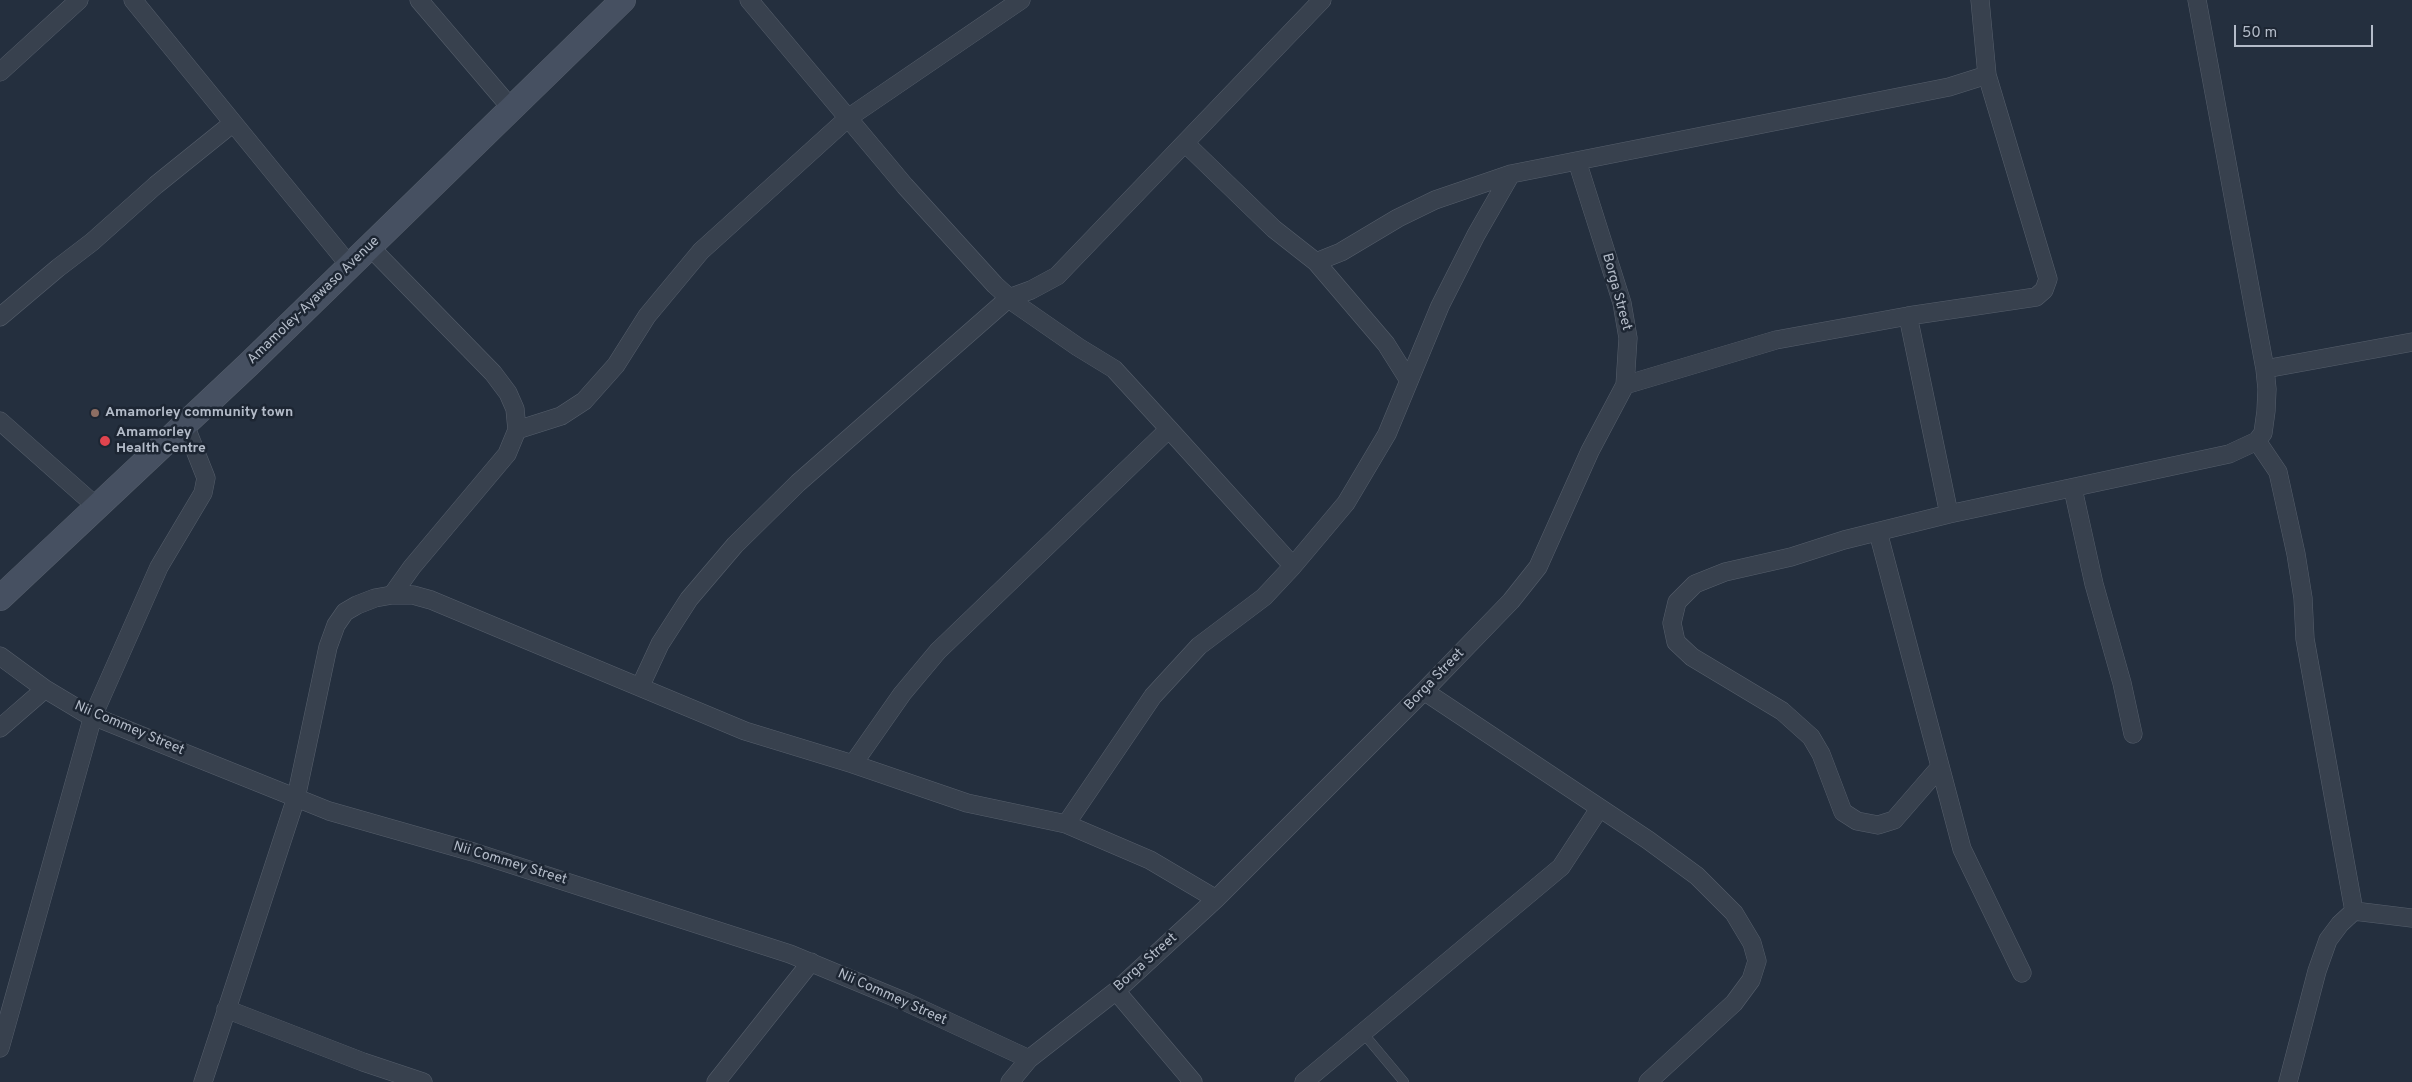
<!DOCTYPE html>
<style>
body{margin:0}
#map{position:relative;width:2412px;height:1082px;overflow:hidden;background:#242f3e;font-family:Overpass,sans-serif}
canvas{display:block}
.scale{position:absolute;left:2234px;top:25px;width:139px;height:22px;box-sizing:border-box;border:2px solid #b4bcc9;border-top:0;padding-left:6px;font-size:15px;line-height:18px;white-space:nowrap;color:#b4bcc9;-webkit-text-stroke:4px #1d2633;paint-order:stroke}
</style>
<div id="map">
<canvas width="2412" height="1082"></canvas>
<div class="scale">50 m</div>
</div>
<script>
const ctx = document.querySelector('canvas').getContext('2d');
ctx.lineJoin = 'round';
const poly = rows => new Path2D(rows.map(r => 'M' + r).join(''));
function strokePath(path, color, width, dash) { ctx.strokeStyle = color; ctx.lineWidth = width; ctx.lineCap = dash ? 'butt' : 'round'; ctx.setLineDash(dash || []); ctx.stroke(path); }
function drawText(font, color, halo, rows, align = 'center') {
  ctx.font = font + ' Overpass,sans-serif'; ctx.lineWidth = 5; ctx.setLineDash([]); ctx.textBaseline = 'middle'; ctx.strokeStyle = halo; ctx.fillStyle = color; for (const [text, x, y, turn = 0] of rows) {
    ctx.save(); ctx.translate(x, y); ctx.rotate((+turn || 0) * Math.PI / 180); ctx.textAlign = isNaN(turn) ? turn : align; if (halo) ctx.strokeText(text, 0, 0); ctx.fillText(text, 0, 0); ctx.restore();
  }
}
const lane = poly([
 [1363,1033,1404,1082]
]);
const street = poly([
 [133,0,350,266],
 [419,0,511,108],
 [749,0,905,186,995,285,1016,304,1078,347,1114,369,1169,429,938,651,902,694,853,764],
 [0,72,79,0],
 [1185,143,1274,229,1316,262,1386,344,1408,379],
 [370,247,493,373,508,393,515,409,517,430,507,454,412,567,392,595],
 [1316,262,1341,252,1398,218,1435,200,1511,174,1949,87,1987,75,1980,0],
 [1908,316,1949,514],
 [0,317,58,268,92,242,156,185,233,123],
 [2265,369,2412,342],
 [1625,385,1776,340,1908,316,2036,297,2044,290,2048,279,1987,75],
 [0,421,98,508],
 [1169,429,1293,566],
 [517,430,561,416,584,401,616,365,647,316,701,251,848,118,1021,0],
 [2257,441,2278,472,2296,554,2303,598,2305,639,2354,911],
 [2073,489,2094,584,2122,683,2133,734],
 [1878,532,1962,849,2022,973],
 [0,656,45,689,85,713,329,811,473,852,790,954,906,1002,1029,1059],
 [640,687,660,644,689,599,735,545,798,483,1009,298,1031,290,1057,276,1322,0],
 [1424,691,1648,840,1697,876,1734,913,1752,943,1757,961,1751,980,1734,1003,1648,1082],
 [0,728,45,689],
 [1940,767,1894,820,1878,825,1857,821,1843,812,1821,754,1811,737,1782,711,1692,657,1676,642,1672,623,1677,602,1695,584,1725,572,1791,557,1844,540,1949,514,2229,454,2257,441,2263,433,2266,411,2267,389,2265,369,2197,0],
 [1066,824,1153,696,1199,646,1264,597,1293,566,1346,503,1387,434,1440,306,1476,235,1511,174],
 [1116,991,1193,1082],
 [226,1009,363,1062,423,1082],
 [0,1048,93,716,159,567,203,493,206,478,185,425],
 [203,1082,296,798,328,647,336,625,345,612,357,605,375,598,392,595,413,595,431,600,745,731,853,764,967,803,1066,824,1150,860,1216,899],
 [716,1082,811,962],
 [1010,1082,1029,1059,1116,991,1216,899,1424,691,1511,601,1538,567,1590,451,1625,385,1628,338,1622,303,1577,161],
 [1304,1082,1561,867,1599,809],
 [2288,1082,2317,971,2328,940,2340,924,2354,911,2412,918]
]);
const secondary = poly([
 [0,598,248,365,623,0]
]);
strokePath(lane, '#565f6c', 10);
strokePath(street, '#565f6c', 19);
strokePath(secondary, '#565f6c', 26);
strokePath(lane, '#38414e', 9);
strokePath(street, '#38414e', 18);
strokePath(secondary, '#465061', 25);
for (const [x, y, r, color] of [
 [95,413,5,"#8d6e63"],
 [105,441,6,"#e0444e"]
]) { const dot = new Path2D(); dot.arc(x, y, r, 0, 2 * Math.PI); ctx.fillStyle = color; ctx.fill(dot); strokePath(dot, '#1d2633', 2); }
drawText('14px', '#b4bcc9', '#1d2633', [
 ["Borga Street",1616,292,75],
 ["Amamoley-Ayawaso Avenue",314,301,-44],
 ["Borga Street",1435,680,-46],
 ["Nii Commey Street",129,729,23],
 ["Nii Commey Street",510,864,17],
 ["Borga Street",1146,963,-42],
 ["Nii Commey Street",892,998,24]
]);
drawText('bold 14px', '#b4bcc9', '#1d2633', [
 ["Amamorley community town",105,413],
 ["Amamorley",116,433],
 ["Health Centre",116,449]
], 'left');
</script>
